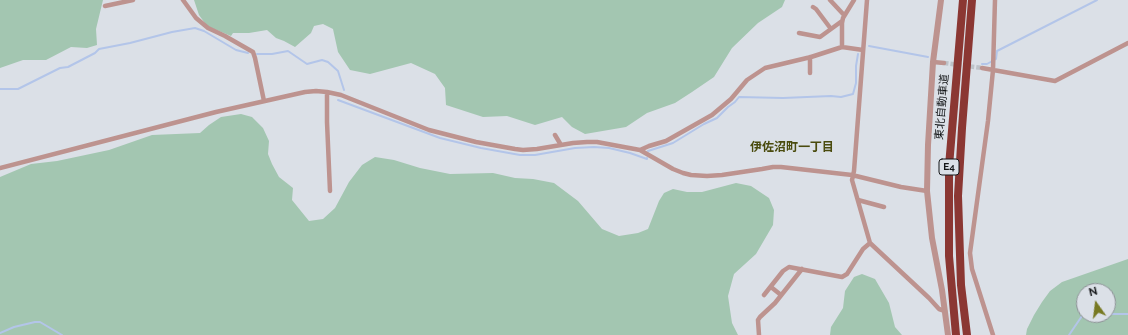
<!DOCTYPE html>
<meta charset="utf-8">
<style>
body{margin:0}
#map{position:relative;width:1128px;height:335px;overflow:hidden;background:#dbe0e7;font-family:Raleway,sans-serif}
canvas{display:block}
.north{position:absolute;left:1076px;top:283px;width:40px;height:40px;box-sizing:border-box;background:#dbe0e7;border:1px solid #8c9095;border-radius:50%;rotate:346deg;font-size:11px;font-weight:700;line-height:16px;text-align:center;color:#151719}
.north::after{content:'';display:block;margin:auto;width:14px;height:18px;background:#777922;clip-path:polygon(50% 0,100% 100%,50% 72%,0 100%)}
</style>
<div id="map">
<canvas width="1128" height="335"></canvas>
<div class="north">N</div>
</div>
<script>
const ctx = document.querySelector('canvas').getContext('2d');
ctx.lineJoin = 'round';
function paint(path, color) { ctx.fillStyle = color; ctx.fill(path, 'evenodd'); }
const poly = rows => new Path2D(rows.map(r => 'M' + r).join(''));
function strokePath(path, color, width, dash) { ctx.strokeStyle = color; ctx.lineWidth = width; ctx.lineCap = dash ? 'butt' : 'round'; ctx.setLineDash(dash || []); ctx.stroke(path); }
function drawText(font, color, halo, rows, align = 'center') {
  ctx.font = font + ' Raleway,"Noto Sans JP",sans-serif'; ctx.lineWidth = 4; ctx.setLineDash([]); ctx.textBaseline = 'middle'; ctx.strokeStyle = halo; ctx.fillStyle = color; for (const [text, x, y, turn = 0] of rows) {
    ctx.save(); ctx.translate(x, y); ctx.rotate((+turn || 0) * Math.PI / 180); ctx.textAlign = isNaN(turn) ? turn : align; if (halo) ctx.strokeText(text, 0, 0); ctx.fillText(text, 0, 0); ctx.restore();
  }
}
paint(poly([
 [0,0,103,0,96,29,97,45,87,48,71,47,46,60,23,60,0,68],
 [194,0,785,0,782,7,758,23,732,48,714,77,692,92,675,103,647,113,626,127,585,134,572,127,562,117,535,125,507,116,483,117,446,105,445,88,435,74,411,63,370,74,350,70,338,52,333,29,323,24,314,26,311,33,295,47,284,41,276,38,267,30,249,33,233,33,231,36,207,26,199,15],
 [241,114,252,117,263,128,269,141,268,154,272,164,279,177,293,188,292,200,309,221,323,219,335,208,349,182,362,165,375,157,394,160,420,168,450,174,493,173,515,178,533,179,554,183,578,201,602,229,619,236,638,233,648,229,659,201,664,193,673,189,687,192,702,192,736,183,751,186,769,198,774,210,773,225,756,254,734,274,728,296,732,323,738,335,0,335,0,177,31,164,57,161,109,150,152,135,200,133,209,125,221,117],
 [1128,259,1128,335,1026,335,1027,329,1034,315,1042,302,1050,291,1062,282],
 [1084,291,1108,291,1108,315,1084,315],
 [862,274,875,279,889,303,895,327,902,335,830,335,831,327,843,308,845,291,854,277]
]), '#a3c6b1');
strokePath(poly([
 [869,46,928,57],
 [257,54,272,54,288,51,307,64,322,60,328,62,338,71,344,90],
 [982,64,987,64,996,59,997,51,1097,0],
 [0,89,18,89,60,68,68,67,95,53,99,49,130,43,172,32,195,28,204,31,236,50,248,53],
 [338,100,440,138,481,148,520,155,535,155,575,148,594,147,609,148,630,153,647,159,647,158],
 [648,151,673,143,704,124,717,118,728,107,735,102,739,97,783,98,831,96,841,97,853,94,856,83,856,66,858,54],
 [1108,314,1128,314],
 [0,333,14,327,35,322,40,322,62,335],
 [1069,335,1084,313]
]), '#b3c5e9', 2);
strokePath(poly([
 [944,63,982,68]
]), '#bdc2c8', 4.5, [4.5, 2]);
strokePath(poly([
 [183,0,196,18,208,28,225,36,253,52,255,58,264,101],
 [830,0,844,15],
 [867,0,854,171,852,180,870,243,929,298,939,309,945,311],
 [105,6,133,0],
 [813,7,816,9,831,29],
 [799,33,820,37,842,21],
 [842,47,842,23,843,18,854,0],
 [933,62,944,63],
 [982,68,1055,81,1128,43],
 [810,73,810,57],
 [327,92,327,122,330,191],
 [555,135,561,145],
 [640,150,649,146,666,141,712,115,731,99,747,80,765,68,811,57,842,47,863,50],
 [0,168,216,112,305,92,316,91,327,92,341,95,429,130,476,142,515,149,523,150,537,149,573,143,587,142,597,142,640,150,673,169,683,173,691,175,707,176,722,175,762,169,773,167,781,167,852,175,901,187,927,191],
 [858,200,884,207],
 [771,287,781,295],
 [764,295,783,271,789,267,842,277,847,274,863,249,870,243],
 [759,335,758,320,760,317,775,303,802,269],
 [993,335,972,269,970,253,988,121,993,70,995,0]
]), '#bd938f', 4.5);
strokePath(poly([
 [941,0,933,62,928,145,927,191,932,238,942,290,948,335]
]), '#bd938f', 6);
strokePath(poly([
 [956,335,949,256,949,166,963,0],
 [967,335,961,285,958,196,962,128,972,0]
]), '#8b3733', 8);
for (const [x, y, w] of [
 [949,167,20]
]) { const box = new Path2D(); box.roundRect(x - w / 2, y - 8, w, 16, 3); ctx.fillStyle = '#dbe0e7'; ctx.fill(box); strokePath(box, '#151719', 1); }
drawText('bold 10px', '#151719', null, [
 ["E4",949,167]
]);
drawText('11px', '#151719', '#dbe0e7', [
 ["東北自動車道",942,107,-85]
]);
drawText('bold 12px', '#4a4b0e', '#dbe0e7', [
 ["伊佐沼町一丁目",792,147]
]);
</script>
